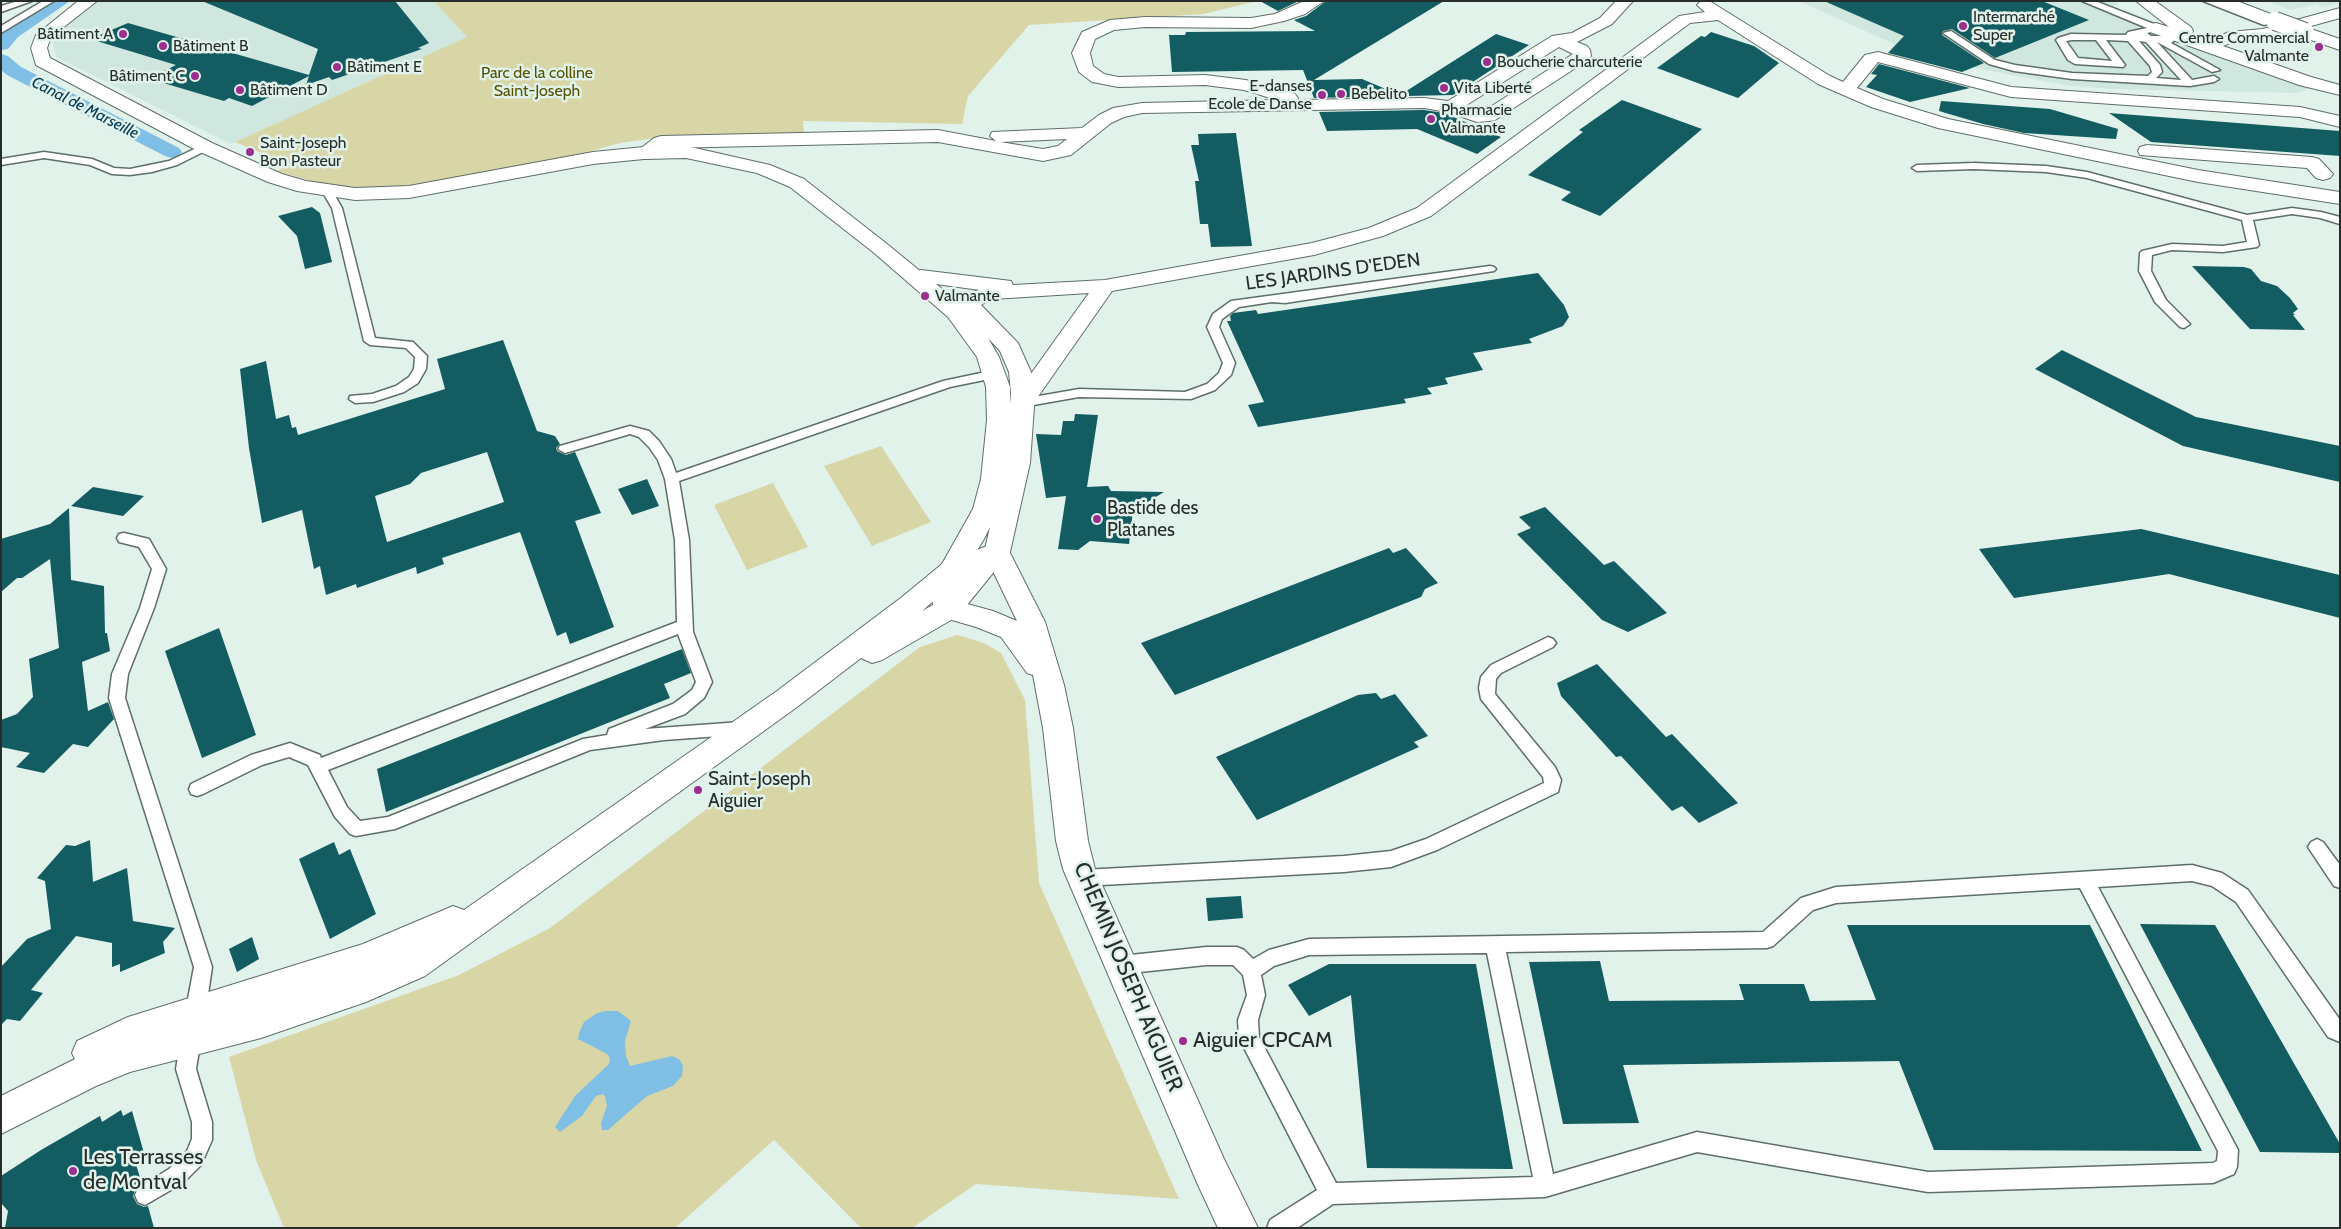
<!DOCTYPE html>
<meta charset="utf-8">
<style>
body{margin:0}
#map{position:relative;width:2341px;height:1229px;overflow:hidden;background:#e1f2eb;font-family:Cabin,sans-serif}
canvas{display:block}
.frame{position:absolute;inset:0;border:2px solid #272d2b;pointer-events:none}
</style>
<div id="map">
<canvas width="2341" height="1229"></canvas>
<div class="frame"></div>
</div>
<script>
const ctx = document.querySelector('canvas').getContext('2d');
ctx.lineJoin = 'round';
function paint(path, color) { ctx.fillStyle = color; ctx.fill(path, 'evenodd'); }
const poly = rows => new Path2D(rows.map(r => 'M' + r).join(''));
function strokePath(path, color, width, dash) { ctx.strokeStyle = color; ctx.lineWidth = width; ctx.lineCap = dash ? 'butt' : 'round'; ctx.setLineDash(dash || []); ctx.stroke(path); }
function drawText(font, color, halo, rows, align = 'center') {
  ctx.font = font + ' Cabin,sans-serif'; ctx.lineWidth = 5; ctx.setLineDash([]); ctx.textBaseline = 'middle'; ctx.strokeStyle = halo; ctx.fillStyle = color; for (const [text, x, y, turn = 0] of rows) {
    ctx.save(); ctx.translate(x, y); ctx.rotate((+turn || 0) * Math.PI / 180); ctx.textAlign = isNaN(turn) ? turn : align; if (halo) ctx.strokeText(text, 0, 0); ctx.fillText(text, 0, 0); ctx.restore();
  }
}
paint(poly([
 [99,1,434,1,468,37,231,144,56,57,51,34],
 [1799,1,2116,1,2118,4,2108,8,2311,88,2298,93,2113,89,2071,86,1927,59],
 [2266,1,2340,1,2340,3,2323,7,2316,4,2291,10]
]), '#cfe7de');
paint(poly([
 [434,1,1258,1,1203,14,1029,25,968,96,962,124,803,121,804,134,656,138,620,143,562,159,435,185,361,189,328,186,277,171,289,164,235,142,467,37],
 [881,446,931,522,872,546,824,466],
 [773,483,808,547,747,570,714,505],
 [957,635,984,643,1001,653,1025,700,1039,883,1179,1199,976,1184,912,1228,861,1228,774,1140,675,1228,284,1228,256,1160,229,1057,459,975,550,928,920,647]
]), '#d8d6a6');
paint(poly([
 [606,1011,618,1011,631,1021,625,1041,626,1056,630,1066,672,1056,679,1059,683,1066,682,1076,673,1086,647,1096,608,1130,602,1130,601,1123,607,1106,605,1096,603,1094,596,1096,582,1116,560,1132,555,1127,575,1096,609,1064,610,1058,607,1054,578,1039,579,1033,584,1022,597,1013]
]), '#7fbfe5');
paint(poly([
 [48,1,70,1,18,37,8,49,1,50,1,34,6,29,48,1],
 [1,54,8,56,21,67,179,148,182,152,179,156,172,158,165,156,7,75,1,70,1,54]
]), '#7fbfe5');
paint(poly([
 [202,1,395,1,429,43,418,48,422,49,332,80,329,77,306,85,309,76,252,106,229,98,224,101,160,82,169,78,158,74,176,65,90,39,128,23,309,75,318,49],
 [1260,1,1299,1,1278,11],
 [1326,1,1444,1,1314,80,1362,79,1400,95,1496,34,1529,45,1453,95,1314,98,1303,70,1172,72,1169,35,1185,35,1186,32,1315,31,1294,20,1306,16],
 [1824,1,2042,1,2089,20,1995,58,1952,29,1943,31,1942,35,1984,63,1962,72,1888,53,1904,36],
 [1711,32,1754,46,1779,63,1738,98,1657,68,1701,36,1705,37],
 [1879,64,1970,88,1910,102,1866,87,1877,75,1871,74],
 [1622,100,1702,129,1600,216,1561,200,1571,192,1528,175,1583,132,1579,130],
 [1941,101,2050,109,2118,129,2116,139,2024,133,1983,124,1939,111],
 [1424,110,1444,113,1501,137,1477,154,1417,129,1327,131,1319,112],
 [2109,113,2340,131,2340,156,2151,142],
 [1236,133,1252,246,1211,247,1208,224,1200,224,1195,181,1199,181,1191,145,1199,145,1198,134],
 [312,207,320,213,332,262,305,269,297,236,278,216],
 [2192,266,2244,267,2251,269,2261,281,2277,286,2290,298,2298,309,2293,313,2295,315,2293,315,2305,330,2250,329],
 [1538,273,1564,305,1569,317,1563,326,1529,339,1532,343,1473,353,1483,370,1445,378,1448,384,1427,388,1432,394,1404,399,1406,403,1258,427,1248,405,1264,402,1227,321,1231,321,1230,316,1233,313,1256,310,1258,314],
 [503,340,537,431,555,436,560,444,556,448,557,451,566,455,575,452,601,513,575,521,614,627,570,644,566,632,557,636,520,532,442,558,444,564,417,574,416,567,357,588,356,584,326,595,320,566,314,569,302,510,262,523,249,448,240,369,266,361,276,419,289,415,292,428,296,427,298,435,445,389,437,359],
 [487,452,504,502,387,542,375,496,410,484,421,473],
 [2062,350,2196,417,2340,446,2340,482,2183,446,2035,369],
 [1075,414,1098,415,1087,487,1108,486,1111,491,1164,492,1133,511,1129,544,1090,541,1078,550,1058,549,1066,496,1046,498,1036,434,1061,435,1063,421,1074,421],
 [647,479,659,506,632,515,618,489],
 [93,487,144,496,123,516,71,506],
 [1545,507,1604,565,1614,561,1667,613,1628,632,1602,620,1517,534,1531,528,1519,517],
 [69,508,71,580,104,586,105,633,107,633,110,651,82,662,88,711,108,702,114,719,88,747,73,744,44,773,16,767,30,753,1,747,1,720,17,714,33,697,29,659,59,648,50,559,22,578,17,578,1,592,1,539,50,524],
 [2141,529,2340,575,2340,618,2169,574,2014,598,1979,549],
 [1389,548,1393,553,1406,548,1438,583,1425,589,1421,597,1175,695,1141,643],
 [219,628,256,735,202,758,165,651],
 [682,649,691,673,664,684,670,698,386,812,377,769],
 [1597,664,1666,737,1672,734,1738,803,1699,823,1682,806,1672,811,1621,756,1616,757,1561,696,1557,683],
 [1376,693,1381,699,1395,694,1428,736,1414,742,1419,747,1257,820,1216,757,1358,695],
 [90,840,93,882,127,868,133,921,175,928,163,942,165,953,120,972,120,964,112,967,112,943,76,936,31,990,43,993,20,1021,7,1019,1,1025,1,967,27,939,51,929,45,881,37,878,66,845,75,846],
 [334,842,339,855,350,849,376,914,330,939,299,859],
 [1241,896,1243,918,1208,921,1206,898],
 [2140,924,2215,925,2340,1144,2340,1153,2260,1152],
 [1847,925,2090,925,2202,1151,1934,1150,1899,1061,1623,1065,1639,1123,1563,1124,1529,962,1600,961,1609,1001,1744,1000,1739,984,1804,984,1810,1001,1876,1000],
 [252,937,259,959,237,972,229,949],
 [1329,964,1476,964,1513,1169,1367,1168,1351,995,1309,1016,1288,985],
 [121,1110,123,1116,132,1111,144,1153,134,1158,142,1184,136,1187,133,1196,137,1204,144,1207,148,1206,154,1228,5,1228,8,1211,1,1203,1,1176,41,1150,100,1116,102,1122]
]), '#135c62');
const lane = poly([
 [18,1,32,1,1,12,1,6,18,1],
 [43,1,54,1,1,33,1,26,43,1],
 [2082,1,2095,1,2159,26,2159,30,2147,33,2151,36,2175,36,2177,38,2171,43,2220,70,2212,72,2157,42,2192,80,2214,76,2219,79,2214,82,2190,86,2072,79,2014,71,1989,64,1943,33,1951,31,1995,60,2015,65,2072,73,2148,76,2152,72,2150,66,2128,41,2106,40,2125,65,2123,67,2075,64,2068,60,2056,40,2058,38,2071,34,2126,35,2128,32,2147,28,2082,1],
 [2072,40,2096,40,2112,61,2078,58,2066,41,2072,40],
 [2139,41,2146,42,2181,80,2156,78,2162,72,2160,65,2139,41],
 [2203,1,2216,1,2272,23,2264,25,2203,1],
 [205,144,210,147,209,149,177,165,152,172,130,175,112,174,90,165,44,158,1,165,1,159,44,152,92,159,114,168,130,169,169,161,205,144],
 [1974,163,2046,166,2087,172,2247,215,2292,208,2321,212,2340,217,2340,224,2320,218,2292,214,2253,220,2259,245,2257,247,2223,252,2172,250,2152,255,2151,271,2166,300,2190,324,2184,328,2180,327,2155,302,2139,271,2140,253,2142,251,2172,244,2223,246,2247,242,2242,220,2087,178,2046,172,1974,169,1917,171,1912,168,1917,165,1974,163],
 [327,188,331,189,342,208,375,338,413,342,427,356,426,369,418,383,404,392,373,402,355,403,349,399,350,396,372,394,396,386,409,377,414,369,415,357,406,348,370,345,364,341,332,208,322,191,327,188],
 [1490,266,1494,267,1496,269,1494,271,1285,303,1272,302,1239,307,1222,319,1219,327,1235,363,1231,375,1215,390,1191,399,1079,397,1022,407,1016,403,1022,399,1079,389,1185,392,1207,384,1219,373,1223,363,1207,327,1213,314,1231,301,1490,266],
 [995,370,1001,374,999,377,950,387,679,481,689,540,693,632,712,682,704,698,685,714,645,729,741,722,747,724,749,729,747,734,664,740,590,750,395,829,356,836,350,834,335,817,308,765,289,757,262,765,203,794,197,796,191,794,189,789,191,784,251,755,290,743,320,755,321,758,677,622,675,540,665,479,658,460,649,447,639,437,630,434,565,453,558,449,560,446,630,426,649,431,659,441,671,459,676,473,943,381,995,370],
 [678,634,696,682,692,690,673,704,609,729,607,735,583,739,388,817,360,821,347,807,328,770,678,634],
 [124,533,149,539,166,569,154,608,128,674,125,698,212,967,205,1015,202,1021,195,1024,188,1021,185,1015,194,967,109,698,112,674,140,608,152,569,139,547,119,542,117,538,119,534,124,533],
 [1548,637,1553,639,1556,643,1553,647,1501,673,1496,679,1495,694,1555,767,1561,780,1558,792,1437,850,1391,867,1344,872,1083,886,1077,884,1074,878,1077,872,1083,870,1344,856,1391,851,1426,839,1544,783,1543,777,1481,699,1479,688,1481,677,1491,665,1548,637],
 [2317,839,2323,842,2340,865,2340,888,2334,886,2308,847,2311,842,2317,839],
 [2192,865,2222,873,2248,890,2340,1020,2340,1042,2328,1037,2236,902,2212,886,2192,881,2098,887,2238,1150,2237,1167,2234,1174,2213,1183,1928,1192,1697,1152,1545,1197,1333,1204,1297,1228,1267,1228,1270,1220,1317,1190,1239,1038,1238,1020,1247,995,1243,975,1233,965,1206,965,1121,974,1114,971,1112,965,1114,959,1121,956,1206,947,1237,947,1244,950,1253,959,1269,950,1309,939,1763,932,1801,898,1836,887,2192,865],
 [2080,888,2218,1151,2217,1161,2213,1163,1928,1172,1697,1132,1553,1174,1506,952,1767,948,1773,946,1813,910,1836,903,2080,888],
 [1487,953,1533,1177,1336,1183,1259,1037,1258,1020,1265,995,1261,975,1274,966,1309,955,1487,953],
 [191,1029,198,1031,201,1038,196,1069,212,1122,212,1140,201,1165,183,1183,145,1205,138,1202,135,1195,138,1188,169,1169,187,1151,192,1139,192,1122,176,1069,181,1038,184,1031,191,1029]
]);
const street = poly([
 [1304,1,1324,1,1305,14,1284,21,1251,28,1145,27,1114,30,1095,39,1090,53,1093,66,1104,74,1118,77,1205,75,1246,80,1295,94,1298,98,1297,100,1424,98,1448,101,1552,36,1572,33,1600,18,1616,1,1633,1,1612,24,1577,42,1587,46,1590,50,1591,56,1588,60,1495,120,1489,121,1477,122,1447,112,1424,108,1142,113,1124,117,1111,123,1071,155,1043,161,938,142,665,148,644,159,637,157,635,153,654,138,661,136,938,130,996,141,990,136,992,132,1082,128,1099,115,1113,108,1142,103,1277,100,1244,90,1205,85,1118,87,1098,83,1092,82,1079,72,1072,53,1082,32,1110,20,1145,17,1251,18,1275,14,1304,1],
 [1559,47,1573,54,1484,111,1479,111,1465,106,1559,47],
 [1067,139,1058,146,1043,149,1000,142,1067,139],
 [1701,1,1711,2,1830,76,1843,82,1865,55,1878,52,2011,87,2300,107,2340,116,2340,127,2300,117,2011,97,1878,62,1857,88,1883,99,1948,119,2198,170,2340,192,2340,204,2198,182,1938,128,1871,107,1818,84,1718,20,1690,23,1431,216,1383,236,1314,255,1112,291,1030,408,1022,411,1014,408,1010,403,1089,293,993,299,984,303,964,317,956,319,948,317,945,312,948,307,968,293,980,290,921,282,914,280,910,276,914,272,921,270,1003,280,1011,281,1013,285,1105,280,1312,243,1369,228,1417,208,1679,16,1705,12,1697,5,1701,1],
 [2136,1,2155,1,2191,27,2193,31,2191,35,2208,41,2229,32,2263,29,2340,8,2340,18,2264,39,2232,42,2223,46,2311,77,2340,85,2340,95,2299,85,2150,32,2148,28,2150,24,2156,23,2169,27,2136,1],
 [2147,145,2312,157,2319,159,2333,174,2330,178,2323,180,2316,178,2307,168,2140,155,2138,151,2140,147,2147,145],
 [997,542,1006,545,1045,622,1064,685,1073,728,1088,841,1095,869,1224,1159,1258,1228,1218,1228,1198,1185,1063,869,1056,841,1043,728,1033,675,1027,673,1001,637,976,627,938,616,934,609,928,580,932,573,938,571,942,564,997,542],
 [990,565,1017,621,993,611,960,602,954,580,990,565]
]);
const secondary = poly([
 [78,1,97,1,51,37,47,48,50,58,212,143,282,174,306,181,355,188,409,186,593,152,644,147,686,146,770,165,804,179,887,244,964,307,973,303,981,305,1018,343,1031,372,1035,393,1030,463,1010,552,958,616,882,660,872,663,861,658,797,707,425,976,366,1002,261,1038,130,1072,96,1086,1,1134,1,1096,75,1059,72,1053,77,1041,128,1017,363,944,453,906,464,910,777,691,902,597,942,564,973,509,981,479,987,420,986,387,977,357,948,317,873,252,790,187,757,173,686,158,644,159,593,164,409,198,355,200,297,191,268,182,198,151,36,65,31,48,36,35,78,1],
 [988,338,1000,351,1009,372,1011,393,1010,405,1010,387,999,357,988,338],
 [990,527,985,549,963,573,984,539,990,527],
 [955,582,938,602,922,611,955,582]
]);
const primary = poly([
 [2213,1,2237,1,2281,18,2283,21,2281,24,2275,26,2269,24,2215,4,2213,1],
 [2305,27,2340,39,2340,50,2299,36,2297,32,2299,28,2305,27]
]);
strokePath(lane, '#5f6e68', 3);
strokePath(street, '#5f6e68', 2);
strokePath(secondary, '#5f6e68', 2);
strokePath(primary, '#5f6e68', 2);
paint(lane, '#fff');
paint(street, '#fff');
paint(secondary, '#fff');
paint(primary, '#fff');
const primaryBridge = poly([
 [2275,21,2305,32]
]);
strokePath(primaryBridge, '#5f6e68', 20, []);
strokePath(primaryBridge, '#fff', 18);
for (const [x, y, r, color] of [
 [1963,26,5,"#9b2e8f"],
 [123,34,5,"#9b2e8f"],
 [163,46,5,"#9b2e8f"],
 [2319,47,5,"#9b2e8f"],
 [1487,62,5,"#9b2e8f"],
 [337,67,5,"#9b2e8f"],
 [195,76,5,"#9b2e8f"],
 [1444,88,5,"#9b2e8f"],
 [240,90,5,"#9b2e8f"],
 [1341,94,5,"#9b2e8f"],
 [1322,95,5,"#9b2e8f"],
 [1431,119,5,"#9b2e8f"],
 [250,152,5,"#9b2e8f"],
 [925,296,5,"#9b2e8f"],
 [1097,519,5,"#9b2e8f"],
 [698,790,5,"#9b2e8f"],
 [1183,1041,5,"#9b2e8f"],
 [73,1171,5,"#9b2e8f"]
]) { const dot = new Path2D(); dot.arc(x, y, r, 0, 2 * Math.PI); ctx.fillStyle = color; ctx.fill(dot); strokePath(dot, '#e1f2eb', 2); }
drawText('16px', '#272d2b', '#e1f2eb', [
 ["Intermarché",1973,17],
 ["Super",1973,35],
 ["Bâtiment A",113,34,"right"],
 ["Centre Commercial",2309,38,"right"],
 ["Valmante",2309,56,"right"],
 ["Bâtiment B",173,46],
 ["Boucherie charcuterie",1497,62],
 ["Bâtiment E",347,67],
 ["Bâtiment C",185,76,"right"],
 ["E-danses",1312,86,"right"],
 ["Ecole de Danse",1312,104,"right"],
 ["Vita Liberté",1454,88],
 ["Bâtiment D",250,90],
 ["Bebelito",1351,94],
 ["Pharmacie",1441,110],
 ["Valmante",1441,128],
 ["Saint-Joseph",260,143],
 ["Bon Pasteur",260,161],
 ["Valmante",935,296]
], 'left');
drawText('16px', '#565200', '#e1f2eb', [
 ["Parc de la colline",537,73],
 ["Saint-Joseph",537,91]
]);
drawText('italic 16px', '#023a53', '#e1f2eb', [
 ["Canal de Marseille",85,108,27]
]);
drawText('19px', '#272d2b', '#e1f2eb', [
 ["LES JARDINS D'EDEN",1333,272,-8]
]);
drawText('19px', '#272d2b', '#e1f2eb', [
 ["Bastide des",1107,508],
 ["Platanes",1107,530],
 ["Saint-Joseph",708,779],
 ["Aiguier",708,801]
], 'left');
drawText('22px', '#272d2b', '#e1f2eb', [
 ["CHEMIN JOSEPH AIGUIER",1128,977,67]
]);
drawText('22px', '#272d2b', '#e1f2eb', [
 ["Aiguier CPCAM",1193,1041],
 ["Les Terrasses",83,1158],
 ["de Montval",83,1183]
], 'left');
</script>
